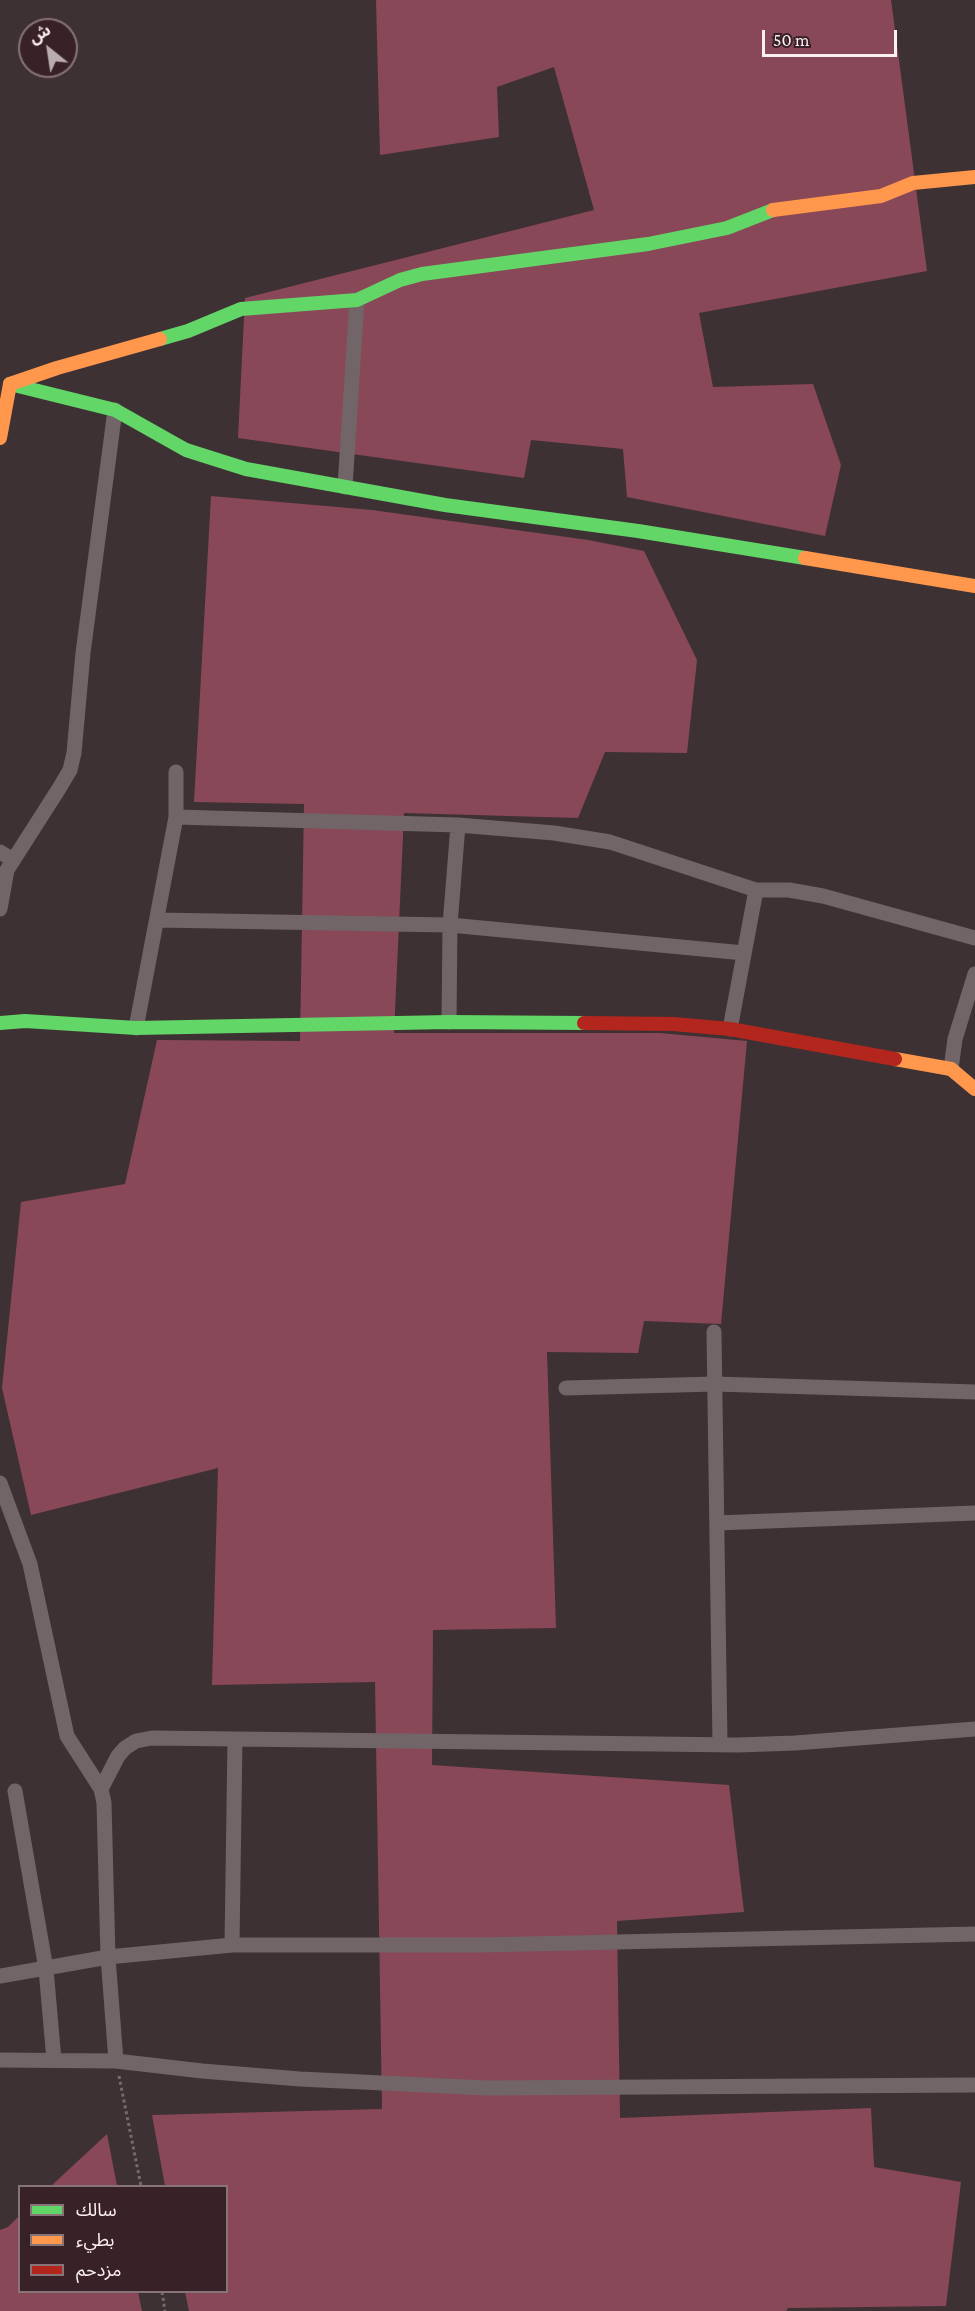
<!DOCTYPE html>
<meta charset="utf-8">
<style>
body{margin:0}
#map{position:relative;width:975px;height:2311px;overflow:hidden;background:#3e3134;font-family:"Crimson Pro","Noto Sans Arabic",serif}
canvas{display:block}
.legend{position:absolute;left:18px;top:2185px;width:210px;height:108px;box-sizing:border-box;background:#382227;border:2px solid #877479;margin:0;padding:8px 10px;list-style:none;font-size:18px;color:#fdf0f3}
.legend li{display:flex;align-items:center;gap:12px;height:30px}
.legend b{width:30px;border:2px solid #877479}
.north{position:absolute;left:18px;top:18px;width:60px;height:60px;box-sizing:border-box;background:#382227;border:2px solid #877479;border-radius:50%;rotate:330deg;font-size:16px;font-weight:700;line-height:24px;text-align:center;color:#fdf0f3}
.north::after{content:'';display:block;margin:auto;width:21px;height:27px;background:#baadb0;clip-path:polygon(50% 0,100% 100%,50% 72%,0 100%)}
.scale{position:absolute;left:762px;top:30px;width:135px;height:27px;box-sizing:border-box;border:3px solid #fdf0f3;border-top:0;padding-left:8px;font-size:18px;line-height:21px;white-space:nowrap;color:#fdf0f3;-webkit-text-stroke:4px #382227;paint-order:stroke}
</style>
<div id="map">
<canvas width="975" height="2311"></canvas>
<ul class="legend">
<li><b style="height:8px;background:#63d668"></b>سالك</li>
<li><b style="height:8px;background:#ff974d"></b>بطيء</li>
<li><b style="height:8px;background:#b3261e"></b>مزدحم</li>
</ul>
<div class="north">ش</div>
<div class="scale">50 m</div>
</div>
<script>
const ctx = document.querySelector('canvas').getContext('2d');
ctx.lineJoin = 'round';
function paint(path, color) { ctx.fillStyle = color; ctx.fill(path, 'evenodd'); }
const poly = rows => new Path2D(rows.map(r => 'M' + r).join(''));
function strokePath(path, color, width, dash) { ctx.strokeStyle = color; ctx.lineWidth = width; ctx.lineCap = dash ? 'butt' : 'round'; ctx.setLineDash(dash || []); ctx.stroke(path); }
paint(poly([
 [376,0,891,0,927,271,699,313,713,387,813,384,841,465,825,536,627,497,623,449,531,440,524,478,238,438,245,298,594,210,554,67,497,87,499,137,380,155],
 [211,496,372,510,588,540,644,551,697,660,687,753,605,752,578,818,404,813,394,1033,660,1033,747,1041,721,1324,644,1321,638,1353,547,1352,556,1628,433,1630,432,1765,729,1785,744,1912,617,1921,620,2118,871,2108,874,2167,961,2182,946,2306,788,2308,786,2311,189,2311,185,2292,226,2292,226,2186,165,2186,152,2115,382,2109,375,1682,212,1685,218,1468,31,1515,2,1388,21,1202,125,1184,157,1040,300,1041,304,804,194,802],
 [107,2134,117,2186,51,2186],
 [19,2216,20,2292,138,2292,142,2311,0,2311,0,2230,8,2227]
]), '#894858');
strokePath(poly([
 [119,2076,141,2186],
 [162,2292,165,2311]
]), '#756b6d', 3, [3, 3]);
strokePath(poly([
 [345,487,357,300],
 [176,817,458,825,554,833,610,842,756,890,789,890,823,896,975,938],
 [0,852,13,860],
 [0,909,7,870,60,787,70,770,74,753,83,653,115,410],
 [157,920,450,925,744,953],
 [449,1022,450,925,458,825],
 [136,1028,176,817,176,772],
 [730,1029,756,890],
 [951,1069,955,1039,975,974],
 [714,1332,720,1745],
 [566,1388,715,1384,975,1392],
 [0,1483,30,1564,67,1736,101,1789,104,1803,108,1957,116,2061],
 [717,1523,975,1513],
 [101,1789,118,1756,125,1748,136,1741,152,1738,738,1745,795,1743,975,1729],
 [15,1791,46,1969,54,2060],
 [232,1945,235,1739],
 [0,1976,108,1957,232,1945,482,1945,975,1934],
 [0,2060,116,2061,202,2071,300,2079,486,2088,975,2085]
]), '#716568', 15);
strokePath(poly([
 [160,339,188,331,241,309,357,300,400,280,422,274,648,244,727,228,773,210],
 [10,384,115,410,186,450,246,469,445,505,638,531,805,558],
 [0,1023,25,1021,136,1028,449,1022,584,1023]
]), '#63d668', 14);
strokePath(poly([
 [773,210,881,196,913,183,975,177],
 [0,438,10,384,57,368,160,339],
 [805,558,975,586],
 [895,1059,951,1069,975,1089]
]), '#ff974d', 14);
strokePath(poly([
 [584,1023,673,1024,730,1029,895,1059]
]), '#b3261e', 14);
</script>
